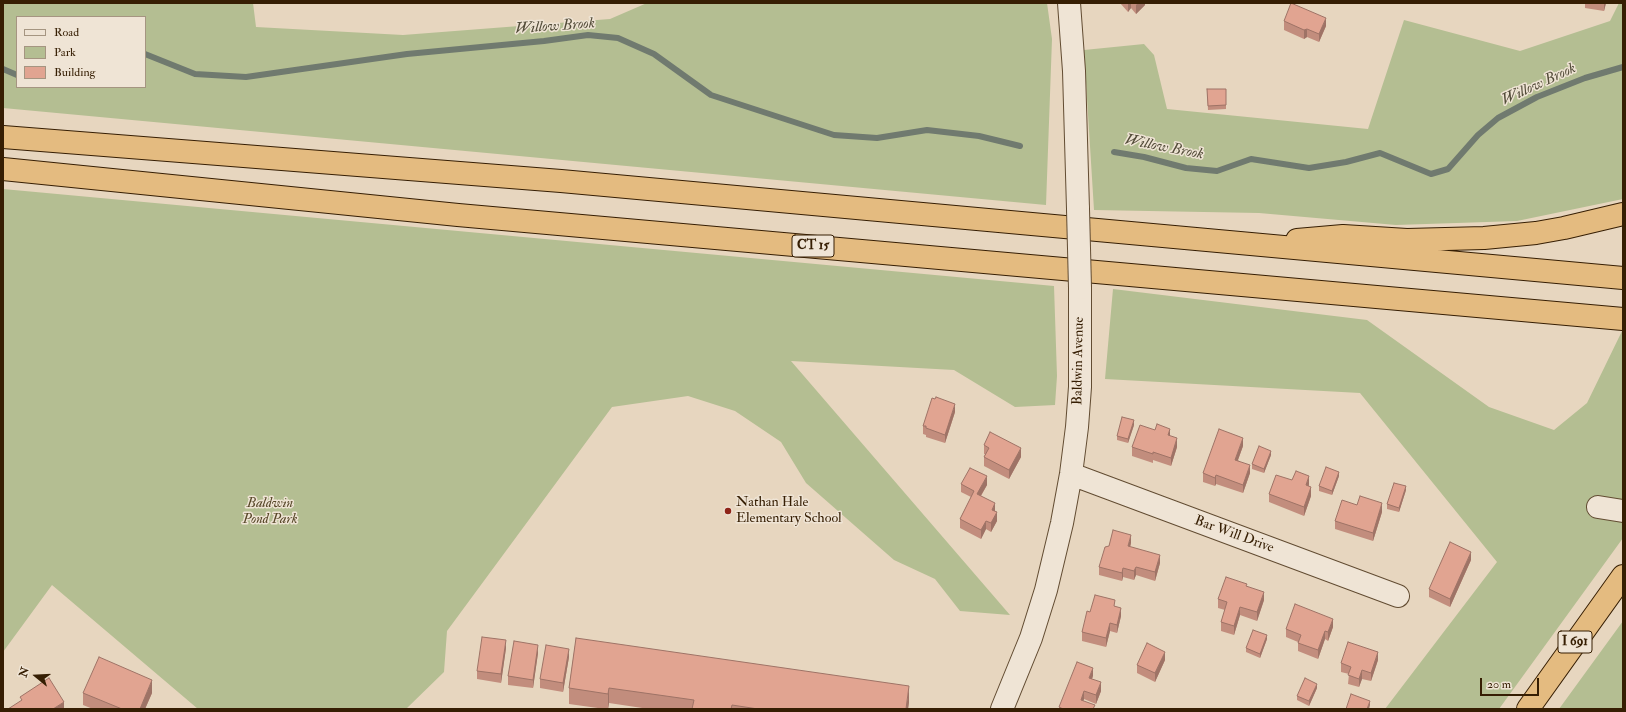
<!DOCTYPE html>
<style>
body{margin:0}
#map{position:relative;width:1626px;height:712px;overflow:hidden;background:#e7d6bf;font-family:"IM FELL Double Pica",serif}
canvas{display:block}
.frame{position:absolute;inset:0;border:4px solid #361e03;pointer-events:none}
.legend{position:absolute;left:16px;top:16px;width:130px;height:72px;box-sizing:border-box;background:#efe4d5;border:1px solid #a59581;margin:0;padding:5px 7px;list-style:none;font-size:12px;color:#361e03}
.legend li{display:flex;align-items:center;gap:8px;height:20px}
.legend b{width:20px;border:1px solid #a59581}
.north{position:absolute;left:16px;top:656px;width:40px;height:40px;-webkit-text-stroke:3px #efe4d5;paint-order:stroke;rotate:288deg;font-size:11px;font-weight:700;line-height:16px;text-align:center;color:#361e03}
.north::after{content:'';display:block;margin:auto;width:14px;height:18px;background:#361e03;clip-path:polygon(50% 0,100% 100%,50% 72%,0 100%)}
.scale{position:absolute;left:1480px;top:678px;width:59px;height:18px;box-sizing:border-box;border:2px solid #361e03;border-top:0;padding-left:5px;font-size:12px;line-height:14px;white-space:nowrap;color:#361e03;-webkit-text-stroke:3px #efe4d5;paint-order:stroke}
</style>
<div id="map">
<canvas width="1626" height="712"></canvas>
<div class="frame"></div>
<ul class="legend">
<li><b style="height:5px;background:#efe4d5"></b>Road</li>
<li><b style="height:11px;background:#b4be92"></b>Park</li>
<li><b style="height:11px;background:#e1a491"></b>Building</li>
</ul>
<div class="north">N</div>
<div class="scale">20 m</div>
</div>
<script>
const ctx = document.querySelector('canvas').getContext('2d');
ctx.lineJoin = 'round';
function paint(path, color) { ctx.fillStyle = color; ctx.fill(path, 'evenodd'); }
const poly = rows => new Path2D(rows.map(r => 'M' + r).join(''));
function strokePath(path, color, width, dash) { ctx.strokeStyle = color; ctx.lineWidth = width; ctx.lineCap = dash ? 'butt' : 'round'; ctx.setLineDash(dash || []); ctx.stroke(path); }
function drawText(font, color, halo, rows, align = 'center') {
  ctx.font = font + ' "IM FELL Double Pica",serif'; ctx.lineWidth = 3; ctx.setLineDash([]); ctx.textBaseline = 'middle'; ctx.strokeStyle = halo; ctx.fillStyle = color; for (const [text, x, y, turn = 0] of rows) {
    ctx.save(); ctx.translate(x, y); ctx.rotate((+turn || 0) * Math.PI / 180); ctx.textAlign = isNaN(turn) ? turn : align; if (halo) ctx.strokeText(text, 0, 0); ctx.fillText(text, 0, 0); ctx.restore();
  }
}
paint(poly([
 [3,3,253,3,256,27,403,35,610,19,647,3,1047,3,1052,39,1046,205,3,108],
 [17,17,145,17,145,87,17,87],
 [1619,3,1623,3,1623,199,1517,221,1396,225,1259,213,1094,210,1084,50,1144,44,1154,55,1167,109,1368,129,1404,20,1520,51,1610,21],
 [3,189,1054,286,1057,376,1055,405,1015,407,954,370,791,361,1010,615,960,611,935,579,894,560,806,483,781,442,735,411,688,396,612,407,447,631,444,672,406,709,198,709,52,585,3,652],
 [1113,289,1367,320,1489,407,1554,430,1587,403,1623,329,1623,538,1499,709,1385,709,1497,562,1360,393,1105,379],
 [1623,621,1623,709,1559,709]
]), '#b4be92');
strokePath(poly([
 [145,54,195,74,246,77,407,54,544,41,588,35,618,38,654,54,711,95,834,135,877,138,927,130,979,136,1020,146],
 [3,69,17,75],
 [1114,152,1144,157,1186,168,1217,171,1251,159,1309,168,1346,162,1380,153,1431,174,1448,169,1478,135,1498,118,1537,97,1585,78,1623,67]
]), '#707a6f', 6);
const minor = poly([
 [1069,3,1074,71,1078,209],
 [1071,474,1398,596],
 [1598,507,1623,511],
 [1002,709,1031,638,1046,590,1062,523,1071,474,1077,427,1080,387,1080,288]
]);
const highway = poly([
 [3,137,561,181,1623,278],
 [3,169,458,215,1623,319],
 [1297,240,1343,236,1407,240,1484,238,1536,233,1564,228,1623,214],
 [1528,709,1623,576]
]);
strokePath(minor, '#624c32', 24);
strokePath(highway, '#361e03', 24);
strokePath(minor, '#efe4d5', 22);
strokePath(highway, '#e4bb80', 22);
const minorBridge = poly([
 [1078,209,1080,288]
]);
strokePath(minorBridge, '#624c32', 24, []);
strokePath(minorBridge, '#efe4d5', 22);
paint(poly([
 [1120,3,1145,3,1145,5,1136,14,1131,8,1128,12],
 [1585,3,1606,3,1604,11,1585,8],
 [1284,21,1326,26,1319,42,1307,37,1304,39,1284,30],
 [1207,89,1226,89,1226,109,1208,110],
 [955,412,945,443,926,437,926,435,923,434,923,426],
 [1134,425,1128,443,1117,440,1117,436],
 [1170,436,1177,447,1171,466,1153,460,1153,463,1132,456,1132,447],
 [984,445,1021,457,1009,479,984,466,984,457,985,454,984,454],
 [1243,446,1238,460,1250,473,1243,493,1216,484,1215,486,1203,482,1203,473],
 [1271,455,1264,473,1252,469,1252,464],
 [1339,476,1332,495,1319,491,1319,486],
 [1292,480,1309,484,1309,486,1311,496,1304,516,1269,502,1269,494],
 [961,484,987,485,981,496,995,511,997,521,991,532,986,529,981,539,960,528,960,519,971,497,961,492],
 [1406,490,1399,512,1387,509,1387,504],
 [1357,505,1382,512,1373,541,1335,529,1335,521],
 [1131,543,1130,547,1160,563,1155,581,1136,575,1134,580,1123,577,1122,581,1099,575,1099,567],
 [1471,560,1450,607,1429,597,1429,589],
 [1247,586,1264,600,1257,621,1240,615,1234,635,1221,631,1221,622,1225,610,1218,608,1218,599],
 [1115,606,1121,616,1117,633,1110,631,1106,647,1082,641,1082,632,1090,612],
 [1333,627,1328,641,1325,639,1318,659,1298,651,1298,642,1286,637,1286,629],
 [576,638,909,702,908,709,649,709,609,703,608,709,605,709,569,704,569,688],
 [1267,639,1260,658,1246,652,1246,648],
 [506,648,501,683,477,679,477,671],
 [538,653,533,688,508,685,508,676],
 [569,657,563,692,540,688,540,679],
 [1165,660,1155,682,1137,673,1137,665],
 [1378,660,1371,681,1362,679,1359,687,1348,684,1349,674,1341,672,1341,663],
 [1093,676,1092,679,1101,691,1096,704,1084,699,1083,701,1095,709,1059,709,1059,707],
 [1317,688,1309,706,1297,700,1297,696],
 [83,693,152,693,145,709,93,709,83,705]
]), '#c28d7d');
paint(poly([
 [1128,3,1131,3,1131,8,1128,12],
 [1138,3,1145,3,1145,5,1136,14,1136,5],
 [1604,3,1606,3,1604,11],
 [1326,18,1326,26,1319,42,1319,34],
 [1307,29,1307,37,1304,39,1304,30],
 [955,404,955,412,945,443,945,435],
 [1134,420,1134,425,1128,443,1128,439],
 [1170,429,1170,437,1168,435],
 [1177,438,1177,447,1171,466,1171,458],
 [1243,438,1243,446,1235,468,1235,460],
 [1021,448,1021,457,1009,479,1009,470],
 [1271,451,1271,455,1264,473,1264,469],
 [1250,465,1250,473,1243,493,1243,485],
 [1339,472,1339,476,1332,495,1332,491],
 [1216,475,1216,484,1215,486,1215,478],
 [987,476,987,485,977,502,977,494],
 [1309,476,1309,484,1306,494,1306,485],
 [1406,486,1406,490,1399,512,1399,508],
 [1311,487,1311,496,1304,516,1304,507],
 [995,503,995,512,992,510],
 [1382,503,1382,512,1373,541,1373,533],
 [997,512,997,521,991,532,991,523],
 [986,521,986,529,981,539,981,530],
 [1131,535,1131,543,1128,555,1128,546],
 [1471,552,1471,560,1450,607,1450,599],
 [1160,555,1160,563,1155,581,1155,572],
 [1136,567,1136,575,1134,580,1134,571],
 [1123,568,1123,577,1122,581,1122,573],
 [1264,592,1264,600,1257,621,1257,612],
 [1240,607,1240,615,1234,635,1234,626],
 [1121,608,1121,616,1117,633,1117,625],
 [1333,619,1333,627,1328,641,1328,632],
 [1110,623,1110,631,1106,647,1106,638],
 [1325,631,1325,639,1318,659,1318,650],
 [1267,635,1267,639,1260,658,1260,654],
 [506,640,506,648,501,683,501,674],
 [538,645,538,653,533,688,533,680],
 [569,649,569,657,563,692,563,683],
 [1165,652,1165,660,1155,682,1155,673],
 [1378,652,1378,660,1371,681,1371,673],
 [1093,668,1093,676,1089,686,1089,678],
 [1362,670,1362,679,1359,687,1359,679],
 [152,680,152,693,145,709,140,709],
 [1101,682,1101,691,1096,704,1096,695],
 [1317,684,1317,688,1309,706,1309,701],
 [909,686,909,702,908,709,906,709],
 [609,688,609,703,608,709,608,694],
 [1084,691,1084,699,1081,708,1081,700],
 [1370,701,1370,705,1369,709,1367,709],
 [64,702,64,709,53,709]
]), '#9e7366');
const building = poly([
 [1291,3,1326,18,1319,34,1307,29,1304,30,1284,21,1291,3],
 [1207,89,1226,89,1226,105,1208,106,1207,89],
 [936,397,955,404,945,435,926,428,926,426,923,426,932,398,935,399,936,397],
 [1122,417,1134,420,1128,439,1117,436,1122,417],
 [1157,424,1170,429,1168,435,1177,438,1171,458,1153,452,1153,454,1132,447,1140,425,1155,430,1157,424],
 [1219,429,1243,438,1235,460,1250,465,1243,485,1216,475,1215,478,1203,473,1219,429],
 [990,432,1021,448,1009,470,984,457,989,448,984,445,990,432],
 [1259,446,1271,451,1264,469,1252,464,1259,446],
 [1326,467,1339,472,1332,491,1319,486,1326,467],
 [970,468,987,476,977,494,995,503,992,510,997,512,991,523,986,521,981,530,960,519,974,491,961,484,970,468],
 [1296,471,1309,476,1306,485,1311,487,1304,507,1269,494,1276,475,1292,480,1296,471],
 [1394,483,1406,486,1399,508,1387,504,1394,483],
 [1360,496,1382,503,1373,533,1335,521,1342,500,1357,505,1360,496],
 [1113,530,1131,535,1128,546,1160,555,1155,572,1136,567,1134,571,1123,568,1122,573,1099,567,1105,547,1109,546,1113,530],
 [1450,542,1471,552,1450,599,1429,589,1450,542],
 [1226,577,1247,584,1246,586,1264,592,1257,612,1240,607,1234,626,1221,622,1227,602,1218,599,1226,577],
 [1095,595,1115,600,1114,606,1121,608,1117,625,1110,623,1106,638,1082,632,1087,611,1090,612,1095,595],
 [1295,604,1333,619,1328,632,1325,631,1318,650,1298,643,1301,635,1286,629,1295,604],
 [1253,630,1267,635,1260,654,1246,648,1253,630],
 [482,637,506,640,501,674,477,671,482,637],
 [576,638,909,686,906,709,758,709,732,705,731,709,692,709,694,700,609,688,608,694,569,688,576,638],
 [514,641,538,645,533,680,508,676,514,641],
 [1348,642,1378,652,1371,673,1362,670,1359,679,1348,675,1351,667,1341,663,1348,642],
 [1147,643,1165,652,1155,673,1137,665,1147,643],
 [546,645,569,649,563,683,540,679,546,645],
 [99,657,152,680,140,709,122,709,83,693,99,657],
 [1077,662,1093,668,1089,678,1101,682,1096,695,1084,691,1081,700,1095,705,1093,709,1063,709,1059,707,1077,662],
 [49,678,64,702,53,709,8,709,22,700,20,697,49,678],
 [1305,678,1317,684,1309,701,1297,696,1305,678],
 [1351,694,1370,701,1367,709,1346,709,1351,694]
]);
paint(building, '#e1a491');
strokePath(building, '#9e7366', 1);
for (const [x, y, r, color] of [
 [728,511,4,"#8f2418"]
]) { const dot = new Path2D(); dot.arc(x, y, r, 0, 2 * Math.PI); ctx.fillStyle = color; ctx.fill(dot); strokePath(dot, '#efe4d5', 1.5); }
for (const [x, y, w] of [
 [813,246,42],
 [1575,642,34]
]) { const box = new Path2D(); box.roundRect(x - w / 2, y - 11, w, 22, 3); ctx.fillStyle = '#efe4d5'; ctx.fill(box); strokePath(box, '#361e03', 1); }
drawText('bold 13px', '#361e03', null, [
 ["CT 15",813,246],
 ["I 691",1575,642]
]);
drawText('14px', '#361e03', '#efe4d5', [
 ["Baldwin Avenue",1079,361,-89],
 ["Bar Will Drive",1234,535,20]
]);
drawText('14px', '#361e03', '#efe4d5', [
 ["Nathan Hale",736,503],
 ["Elementary School",736,519]
], 'left');
drawText('italic 14px', '#564627', '#efe4d5', [
 ["Baldwin",270,504],
 ["Pond Park",270,520]
]);
drawText('italic 15px', '#534c39', '#efe4d5', [
 ["Willow Brook",555,27,-4],
 ["Willow Brook",1539,85,-25],
 ["Willow Brook",1164,148,11]
]);
</script>
